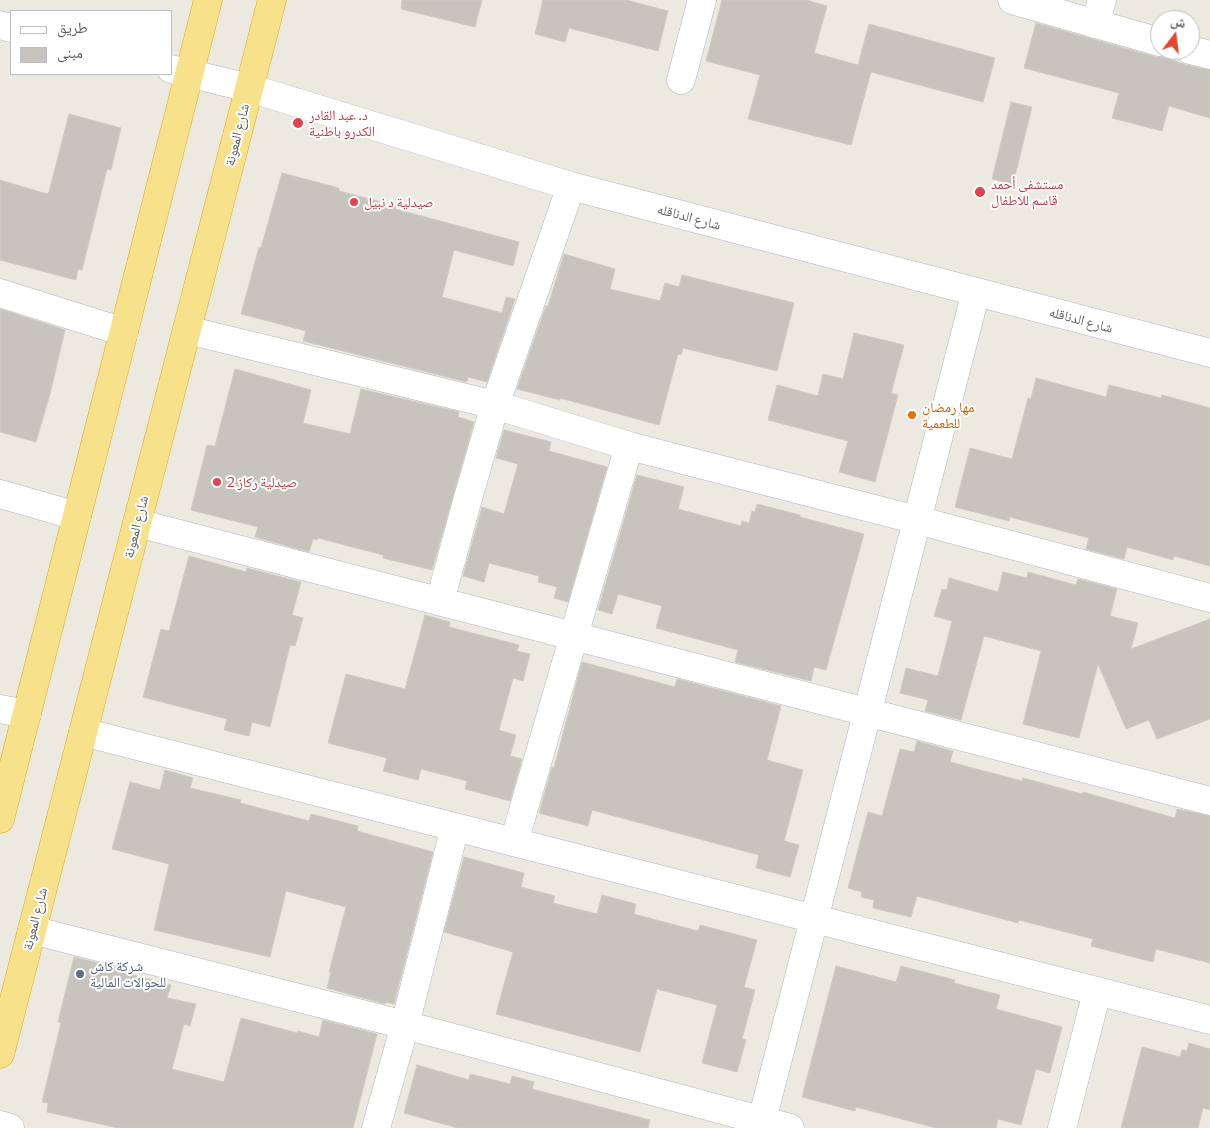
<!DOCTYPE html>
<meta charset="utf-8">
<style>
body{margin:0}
#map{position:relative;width:1210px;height:1128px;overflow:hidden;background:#ebe9e0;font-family:Commissioner,"Noto Naskh Arabic",sans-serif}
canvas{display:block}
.legend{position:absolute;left:10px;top:10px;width:162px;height:65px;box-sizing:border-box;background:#fff;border:1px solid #bdbec0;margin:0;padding:6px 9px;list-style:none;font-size:15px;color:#595c61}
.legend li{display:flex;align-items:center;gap:10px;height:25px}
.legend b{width:25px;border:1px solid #bdbec0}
.north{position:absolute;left:1150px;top:10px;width:50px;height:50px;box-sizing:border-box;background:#fff;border:1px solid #bdbec0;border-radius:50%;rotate:15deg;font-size:14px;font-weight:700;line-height:20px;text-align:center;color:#595c61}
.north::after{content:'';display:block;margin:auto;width:18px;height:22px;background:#e14731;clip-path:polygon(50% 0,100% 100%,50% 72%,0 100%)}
</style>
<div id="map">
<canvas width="1210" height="1128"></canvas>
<ul class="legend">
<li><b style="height:6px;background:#fff"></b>طريق</li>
<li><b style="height:14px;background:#c6c4bd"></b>مبنى</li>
</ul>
<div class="north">ش</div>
</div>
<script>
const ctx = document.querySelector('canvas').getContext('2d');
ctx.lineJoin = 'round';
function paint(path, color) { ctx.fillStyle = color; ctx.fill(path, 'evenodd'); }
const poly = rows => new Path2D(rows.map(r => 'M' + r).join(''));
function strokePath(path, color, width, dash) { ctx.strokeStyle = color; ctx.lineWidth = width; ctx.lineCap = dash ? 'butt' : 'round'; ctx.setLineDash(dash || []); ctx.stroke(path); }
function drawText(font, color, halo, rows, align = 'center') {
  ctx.font = font + ' Commissioner,"Noto Naskh Arabic",sans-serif'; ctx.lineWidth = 4; ctx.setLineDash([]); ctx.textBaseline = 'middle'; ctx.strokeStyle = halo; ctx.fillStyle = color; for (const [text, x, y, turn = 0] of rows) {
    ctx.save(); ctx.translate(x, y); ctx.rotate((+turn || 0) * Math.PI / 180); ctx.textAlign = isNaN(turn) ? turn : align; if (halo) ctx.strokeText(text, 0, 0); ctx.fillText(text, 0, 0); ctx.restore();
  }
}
const building = poly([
 [402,0,482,0,475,27,401,9,402,0],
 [543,0,626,0,668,11,658,51,569,28,565,42,535,34,543,0],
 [722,0,806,0,827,6,814,53,858,65,869,24,995,58,983,102,871,72,851,145,748,119,760,75,706,61,722,0],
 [1036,23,1156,57,1163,57,1186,65,1210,70,1210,118,1169,106,1162,131,1112,118,1119,93,1024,68,1036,23],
 [1011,102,1032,107,1013,184,992,179,1011,102],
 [69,114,121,128,111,170,107,169,82,270,78,269,76,280,0,260,0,180,47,194,49,192,69,114],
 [282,173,339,188,339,191,396,206,395,209,519,242,513,266,454,250,442,297,502,313,506,297,515,299,487,382,468,377,467,382,303,341,306,331,241,314,259,247,261,248,282,173],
 [564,254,615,269,610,289,660,301,665,283,679,287,682,275,794,303,777,371,683,348,681,355,678,354,659,425,560,398,560,400,517,389,546,306,548,306,564,254],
 [0,309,65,330,50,394,36,442,0,432,0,309],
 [854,333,904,345,891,393,898,395,875,482,839,472,848,441,768,420,777,385,818,396,823,374,843,379,854,333],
 [235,369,311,390,303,423,350,434,361,389,459,412,458,417,474,422,432,570,383,558,383,555,318,538,317,540,313,539,309,552,255,537,258,527,191,510,207,445,215,446,235,369],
 [1036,378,1106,397,1109,385,1161,398,1162,395,1210,408,1210,566,1174,556,1173,560,1127,547,1124,559,1086,549,1089,538,1010,517,1009,521,955,507,970,448,1012,459,1028,398,1031,399,1036,378],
 [504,430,551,442,549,451,607,467,568,602,554,598,557,587,538,582,539,576,489,563,484,582,463,576,482,507,504,514,518,464,496,458,504,430],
 [637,475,684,487,678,509,741,526,742,521,749,523,752,511,755,512,757,504,800,515,800,517,864,534,826,670,814,667,811,681,735,662,738,650,656,628,662,606,618,594,612,614,598,610,637,475],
 [189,556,246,572,247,568,301,582,292,615,303,618,295,646,290,645,270,727,252,722,249,736,224,730,227,719,143,697,161,629,169,631,189,556],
 [1003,572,1027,578,1028,572,1076,585,1078,579,1117,589,1110,616,1138,623,1131,649,1210,619,1210,719,1157,739,1149,720,1126,729,1098,664,1079,738,1023,724,1041,651,984,636,961,720,925,711,928,700,900,693,906,668,938,676,952,621,934,616,942,589,947,590,949,578,998,592,1003,572],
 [425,615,450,622,449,627,519,645,517,651,530,654,523,681,513,678,499,730,516,735,510,756,522,759,510,801,465,789,467,781,421,769,418,780,383,771,387,758,328,743,346,674,405,689,425,615],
 [582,662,675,687,677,679,781,706,767,760,803,770,784,841,799,845,790,877,756,868,759,855,592,810,588,826,539,813,552,767,554,768,582,662],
 [917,741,953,751,950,762,1022,781,1023,778,1082,794,1083,792,1175,818,1177,809,1210,816,1210,963,1156,949,1153,962,1091,946,1093,939,1019,920,1018,923,917,896,911,917,873,908,874,900,861,897,862,892,848,888,868,812,882,816,900,749,914,752,917,741],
 [165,770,193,778,190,788,241,800,240,803,309,821,311,814,358,826,357,831,433,852,394,1004,386,1002,385,1004,327,988,331,972,329,972,346,907,286,891,270,957,154,930,169,864,112,849,130,782,160,790,165,770],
 [464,857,524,873,521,887,555,896,553,903,597,914,602,895,636,904,634,914,698,931,700,925,757,940,744,987,755,990,742,1039,746,1040,737,1072,702,1063,717,1005,657,989,640,1052,496,1014,513,952,444,932,464,857],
 [74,957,130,971,129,974,171,985,167,998,196,1004,190,1026,184,1024,172,1069,224,1082,241,1018,297,1033,298,1031,319,1037,323,1020,377,1034,353,1128,118,1128,47,1112,48,1103,42,1102,61,1023,58,1022,74,957],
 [836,966,896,982,901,966,955,980,954,983,1000,995,996,1009,1062,1027,1050,1073,1036,1069,1021,1125,998,1119,996,1128,936,1128,856,1107,855,1111,802,1097,836,966],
 [1189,1043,1210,1049,1210,1110,1203,1108,1198,1128,1121,1128,1142,1047,1180,1057,1182,1050,1187,1051,1189,1043],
 [417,1065,469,1080,470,1074,510,1084,512,1076,534,1082,532,1089,650,1120,648,1128,458,1128,404,1113,417,1065]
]);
paint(building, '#c6c4bd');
strokePath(building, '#d0cbbf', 1);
const minor = poly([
 [1012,0,1160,42],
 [1095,24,1102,0],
 [0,25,11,28],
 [1190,50,1210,55],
 [171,69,249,88,571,186,1210,353],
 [681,80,702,0],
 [0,293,124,332],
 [187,330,495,405,629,446,917,520,1210,598],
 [0,494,77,516],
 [137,523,1210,801],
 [440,601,468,498,495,405,571,186],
 [0,709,27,714],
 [83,732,1210,1020],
 [514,842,629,446],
 [32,930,405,1025,790,1128],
 [0,1125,10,1128],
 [376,1128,405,1025,455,827],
 [760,1128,976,292],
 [1062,1128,1097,992]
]);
const highway = poly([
 [0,819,208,0],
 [0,1054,272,0]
]);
strokePath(minor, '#b3b6ba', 29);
strokePath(highway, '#e2a90a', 29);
strokePath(minor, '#fff', 28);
strokePath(highway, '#f8e18b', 28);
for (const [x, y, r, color] of [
 [298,123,6,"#e0444e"],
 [980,192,6,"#e0444e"],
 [354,202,5,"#e0444e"],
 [912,415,5,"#e8710a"],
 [217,482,5,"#e0444e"],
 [80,974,5,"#5c6f8a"]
]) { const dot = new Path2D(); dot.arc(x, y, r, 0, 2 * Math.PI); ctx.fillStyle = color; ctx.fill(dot); strokePath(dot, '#fff', 2); }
drawText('14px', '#be3a42', '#fff', [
 ["د. عبد القادر",309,115],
 ["الكدرو باطنية",309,131],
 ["مستشفى أحمد",991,184],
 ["قاسم للاطفال",991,200],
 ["صيدلية د نبيل",364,202],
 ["صيدلية ركاز 2",227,482]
], 'left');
drawText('14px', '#595c61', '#fff', [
 ["شارع المعونة",237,135,-76],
 ["شارع الدناقله",689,217,15],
 ["شارع الدناقله",1081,320,15],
 ["شارع المعونة",136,527,-76],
 ["شارع المعونة",35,919,-76]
]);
drawText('14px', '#c56008', '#fff', [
 ["مها رمضان",922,407],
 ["للطعمية",922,423]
], 'left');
drawText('14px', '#4e5e75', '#fff', [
 ["شركة كاش",90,966],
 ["للحوالات المالية",90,982]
], 'left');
</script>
